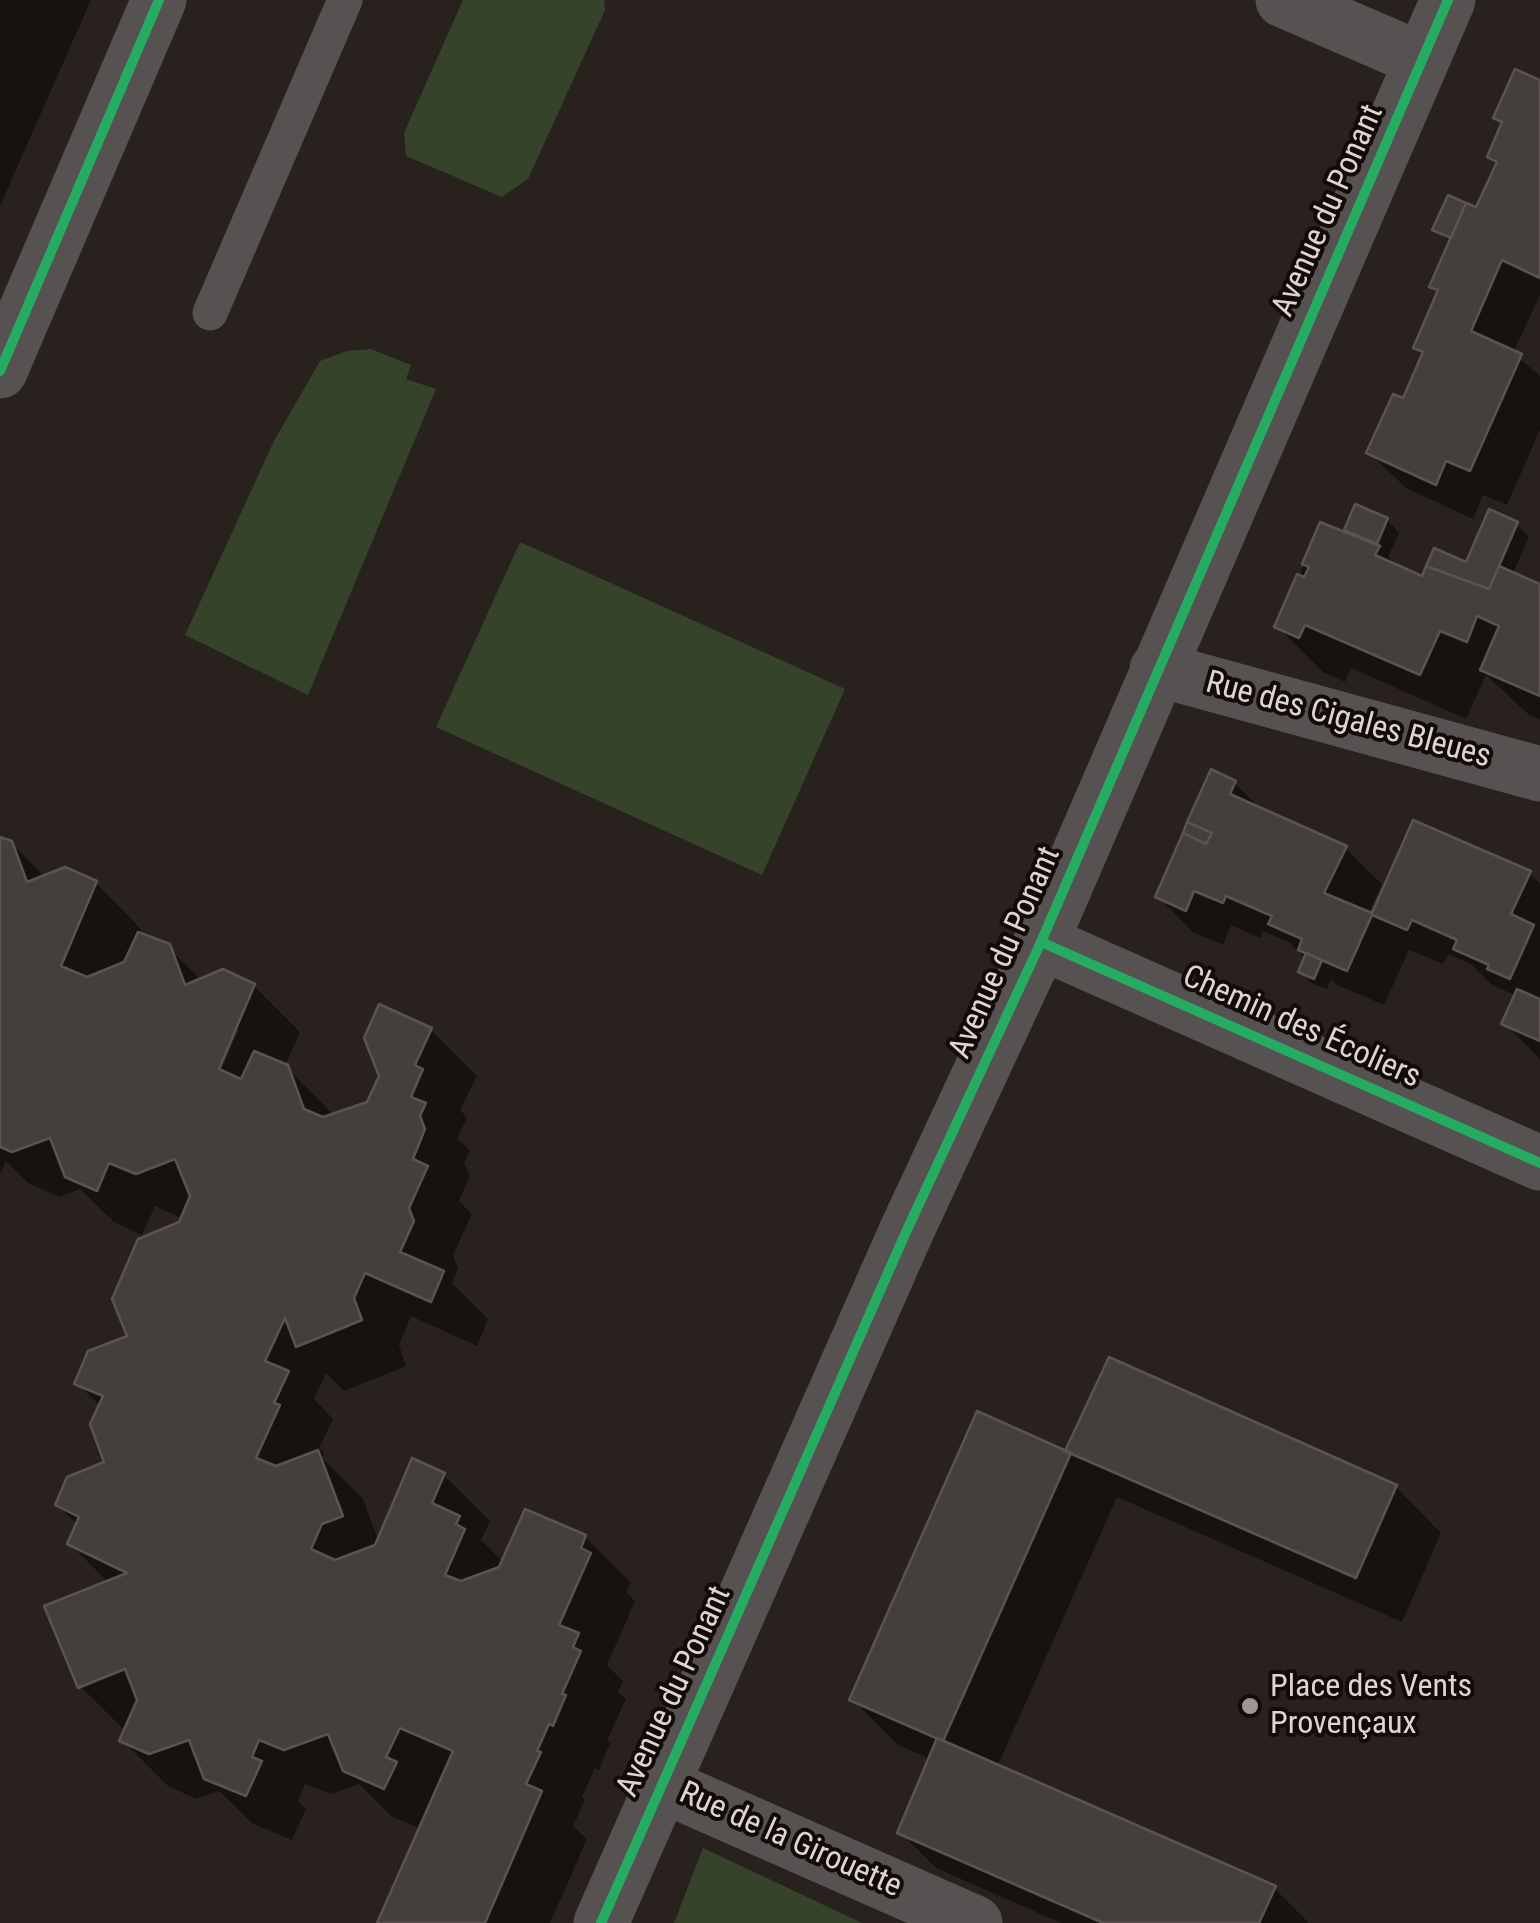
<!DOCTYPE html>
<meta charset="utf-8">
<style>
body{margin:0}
canvas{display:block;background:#29211e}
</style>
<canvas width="1540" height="1923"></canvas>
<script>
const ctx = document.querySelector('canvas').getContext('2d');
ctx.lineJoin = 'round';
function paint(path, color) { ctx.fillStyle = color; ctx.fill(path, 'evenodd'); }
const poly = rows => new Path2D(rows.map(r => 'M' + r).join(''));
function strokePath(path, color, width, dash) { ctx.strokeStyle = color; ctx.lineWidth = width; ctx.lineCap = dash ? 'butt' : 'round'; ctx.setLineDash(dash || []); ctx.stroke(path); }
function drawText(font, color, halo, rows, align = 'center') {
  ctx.font = font + ' "Roboto Condensed",sans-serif'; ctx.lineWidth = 8; ctx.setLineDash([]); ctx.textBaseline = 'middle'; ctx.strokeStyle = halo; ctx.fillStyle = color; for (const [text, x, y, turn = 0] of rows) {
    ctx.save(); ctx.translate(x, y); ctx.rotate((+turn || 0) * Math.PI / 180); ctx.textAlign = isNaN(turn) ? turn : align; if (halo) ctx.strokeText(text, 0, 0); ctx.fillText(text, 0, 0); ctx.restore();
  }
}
paint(poly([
 [463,0,604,0,605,10,528,179,502,197,406,156,404,133],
 [371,349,411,365,406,379,436,389,308,695,185,635,274,441,320,361,347,351],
 [520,542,845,689,762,875,436,727],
 [703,1848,862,1923,674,1923]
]), '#344329');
paint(poly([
 [0,0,91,0,0,206],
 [1540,83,1540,295,1513,353,1540,376,1540,430,1507,505,1483,495,1473,519,1406,488,1369,452,1404,401,1424,355,1416,348,1439,293,1432,286,1451,243,1435,229,1477,211,1499,165,1490,156,1503,125,1496,118],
 [1387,520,1399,533,1388,557,1400,569,1423,579,1467,565,1516,524,1529,537,1513,574,1540,586,1540,720,1529,715,1486,675,1466,719,1351,668,1345,682,1323,672,1277,626,1305,563,1357,539,1347,529],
 [1235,783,1263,811,1345,848,1382,884,1368,914,1373,916,1415,823,1529,873,1540,884,1540,1059,1504,1023,1517,996,1492,985,1472,965,1449,954,1443,964,1409,950,1384,1005,1337,985,1331,979,1327,989,1313,984,1301,972,1306,959,1289,942,1263,931,1260,938,1231,925,1223,945,1194,933,1158,897],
 [0,840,11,843,45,877,96,883,141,929,139,935,168,947,202,981,254,986,300,1032,285,1066,333,1114,369,1104,431,1030,477,1076,460,1110,467,1117,457,1139,470,1151,464,1163,470,1176,459,1201,472,1214,453,1255,458,1269,452,1283,488,1319,477,1346,411,1316,399,1345,406,1366,344,1391,326,1373,314,1399,333,1419,319,1448,324,1453,322,1458,363,1499,379,1542,444,1475,490,1521,481,1540,504,1563,585,1537,631,1583,626,1592,635,1601,607,1665,623,1681,618,1692,626,1699,607,1740,610,1743,599,1770,595,1768,582,1797,585,1800,573,1826,587,1839,550,1923,380,1923,421,1829,391,1816,359,1784,331,1794,305,1784,298,1801,306,1809,292,1840,253,1824,219,1791,196,1799,168,1786,122,1740,126,1732,80,1686,109,1583,70,1544,78,1525,57,1505,107,1463,101,1407,77,1383,130,1338,183,1219,155,1206,142,1235,114,1222,80,1189,59,1197,28,1183,6,1161,0,1174],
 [233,1029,239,1029,216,1082,211,1080],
 [1110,1360,1396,1487,1441,1533,1402,1622,1117,1497,997,1767,1274,1888,1309,1923,1061,1923,936,1868,900,1832,930,1759,898,1745,852,1699,1066,1454]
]), '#0007');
const building = poly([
 [1515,69,1540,80,1540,278,1502,260,1471,331,1522,354,1470,471,1446,461,1436,485,1366,453,1393,394,1403,398,1423,352,1413,348,1438,290,1429,287,1466,203,1476,207,1497,162,1487,157,1502,122,1493,118,1515,69],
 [1448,195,1466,203,1451,238,1432,230,1448,195],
 [1355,504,1388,518,1377,544,1344,530,1355,504],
 [1489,509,1518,522,1489,589,1426,566,1434,548,1466,562,1489,509],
 [1320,522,1380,546,1375,555,1422,576,1426,566,1489,589,1499,566,1540,584,1540,696,1480,670,1499,626,1477,616,1467,642,1440,631,1420,675,1305,625,1299,638,1274,627,1297,574,1304,577,1309,567,1302,564,1320,522],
 [1211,769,1236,781,1230,794,1347,846,1324,893,1372,913,1413,820,1531,871,1511,914,1534,925,1510,979,1487,969,1489,965,1453,949,1457,940,1412,920,1407,930,1372,915,1347,971,1298,950,1302,939,1268,924,1272,916,1226,896,1223,903,1194,891,1186,911,1155,897,1183,833,1206,844,1212,833,1187,822,1211,769],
 [1187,822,1212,833,1206,844,1183,833,1187,822],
 [0,837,12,841,27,882,65,867,97,881,61,966,87,977,124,962,138,932,170,944,185,985,223,969,255,984,219,1069,241,1079,254,1051,288,1065,304,1109,323,1117,367,1102,379,1076,364,1038,379,1004,432,1028,415,1065,423,1069,411,1097,426,1103,420,1116,425,1129,413,1159,428,1166,409,1208,414,1221,400,1252,444,1271,431,1302,365,1273,354,1298,362,1320,296,1347,285,1318,265,1361,289,1371,274,1403,280,1405,256,1458,276,1466,318,1450,343,1516,322,1524,311,1549,335,1560,375,1545,412,1458,445,1473,432,1503,460,1516,456,1524,465,1529,445,1575,461,1581,499,1567,525,1509,586,1535,581,1548,591,1553,559,1625,579,1633,573,1647,581,1651,562,1694,566,1695,553,1726,549,1724,537,1751,541,1752,526,1784,542,1791,485,1923,377,1923,453,1751,400,1728,386,1757,397,1762,384,1789,343,1771,328,1734,284,1750,259,1740,252,1757,262,1761,246,1796,204,1779,189,1740,149,1754,119,1741,137,1700,125,1669,78,1688,44,1606,127,1573,67,1544,79,1517,55,1505,67,1477,104,1462,90,1424,103,1396,74,1384,88,1351,127,1336,112,1299,138,1239,179,1222,190,1196,175,1159,136,1174,109,1163,97,1191,65,1177,50,1138,12,1152,0,1147,0,837],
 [1306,953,1322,960,1314,979,1298,972,1306,953],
 [1517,989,1540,999,1540,1041,1501,1024,1517,989],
 [1109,1357,1397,1485,1356,1578,1065,1451,1109,1357],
 [977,1411,1071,1453,943,1741,849,1700,977,1411],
 [937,1738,1276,1886,1259,1923,1103,1923,897,1833,937,1738]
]);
paint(building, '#453f3c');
strokePath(building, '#5a5350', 2.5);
strokePath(poly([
 [210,313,345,0]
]), '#565251', 35);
strokePath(poly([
 [1283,0,1422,60],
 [0,371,159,0],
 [1157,669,1540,774],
 [1041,942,1540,1163],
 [660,1784,975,1923],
 [601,1923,906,1232,1041,942,1448,0]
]), '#565251', 55);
strokePath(poly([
 [0,371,159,0],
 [1041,942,1540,1163],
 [601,1923,906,1232,1041,942,1448,0]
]), '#26ab63', 10);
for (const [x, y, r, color] of [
 [1250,1706,10,"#9f9692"]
]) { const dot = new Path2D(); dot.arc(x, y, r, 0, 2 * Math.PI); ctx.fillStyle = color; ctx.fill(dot); strokePath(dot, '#120b08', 4); }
drawText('32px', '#dfd5d0', '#120b08', [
 ["Avenue du Ponant",1329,211,-66],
 ["Rue des Cigales Bleues",1348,721,15],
 ["Avenue du Ponant",1006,953,-66],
 ["Chemin des Écoliers",1301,1028,24],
 ["Avenue du Ponant",675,1692,-65],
 ["Rue de la Girouette",790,1841,24]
]);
drawText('32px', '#dfd5d0', '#120b08', [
 ["Place des Vents",1270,1688],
 ["Provençaux",1270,1725]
], 'left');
</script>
